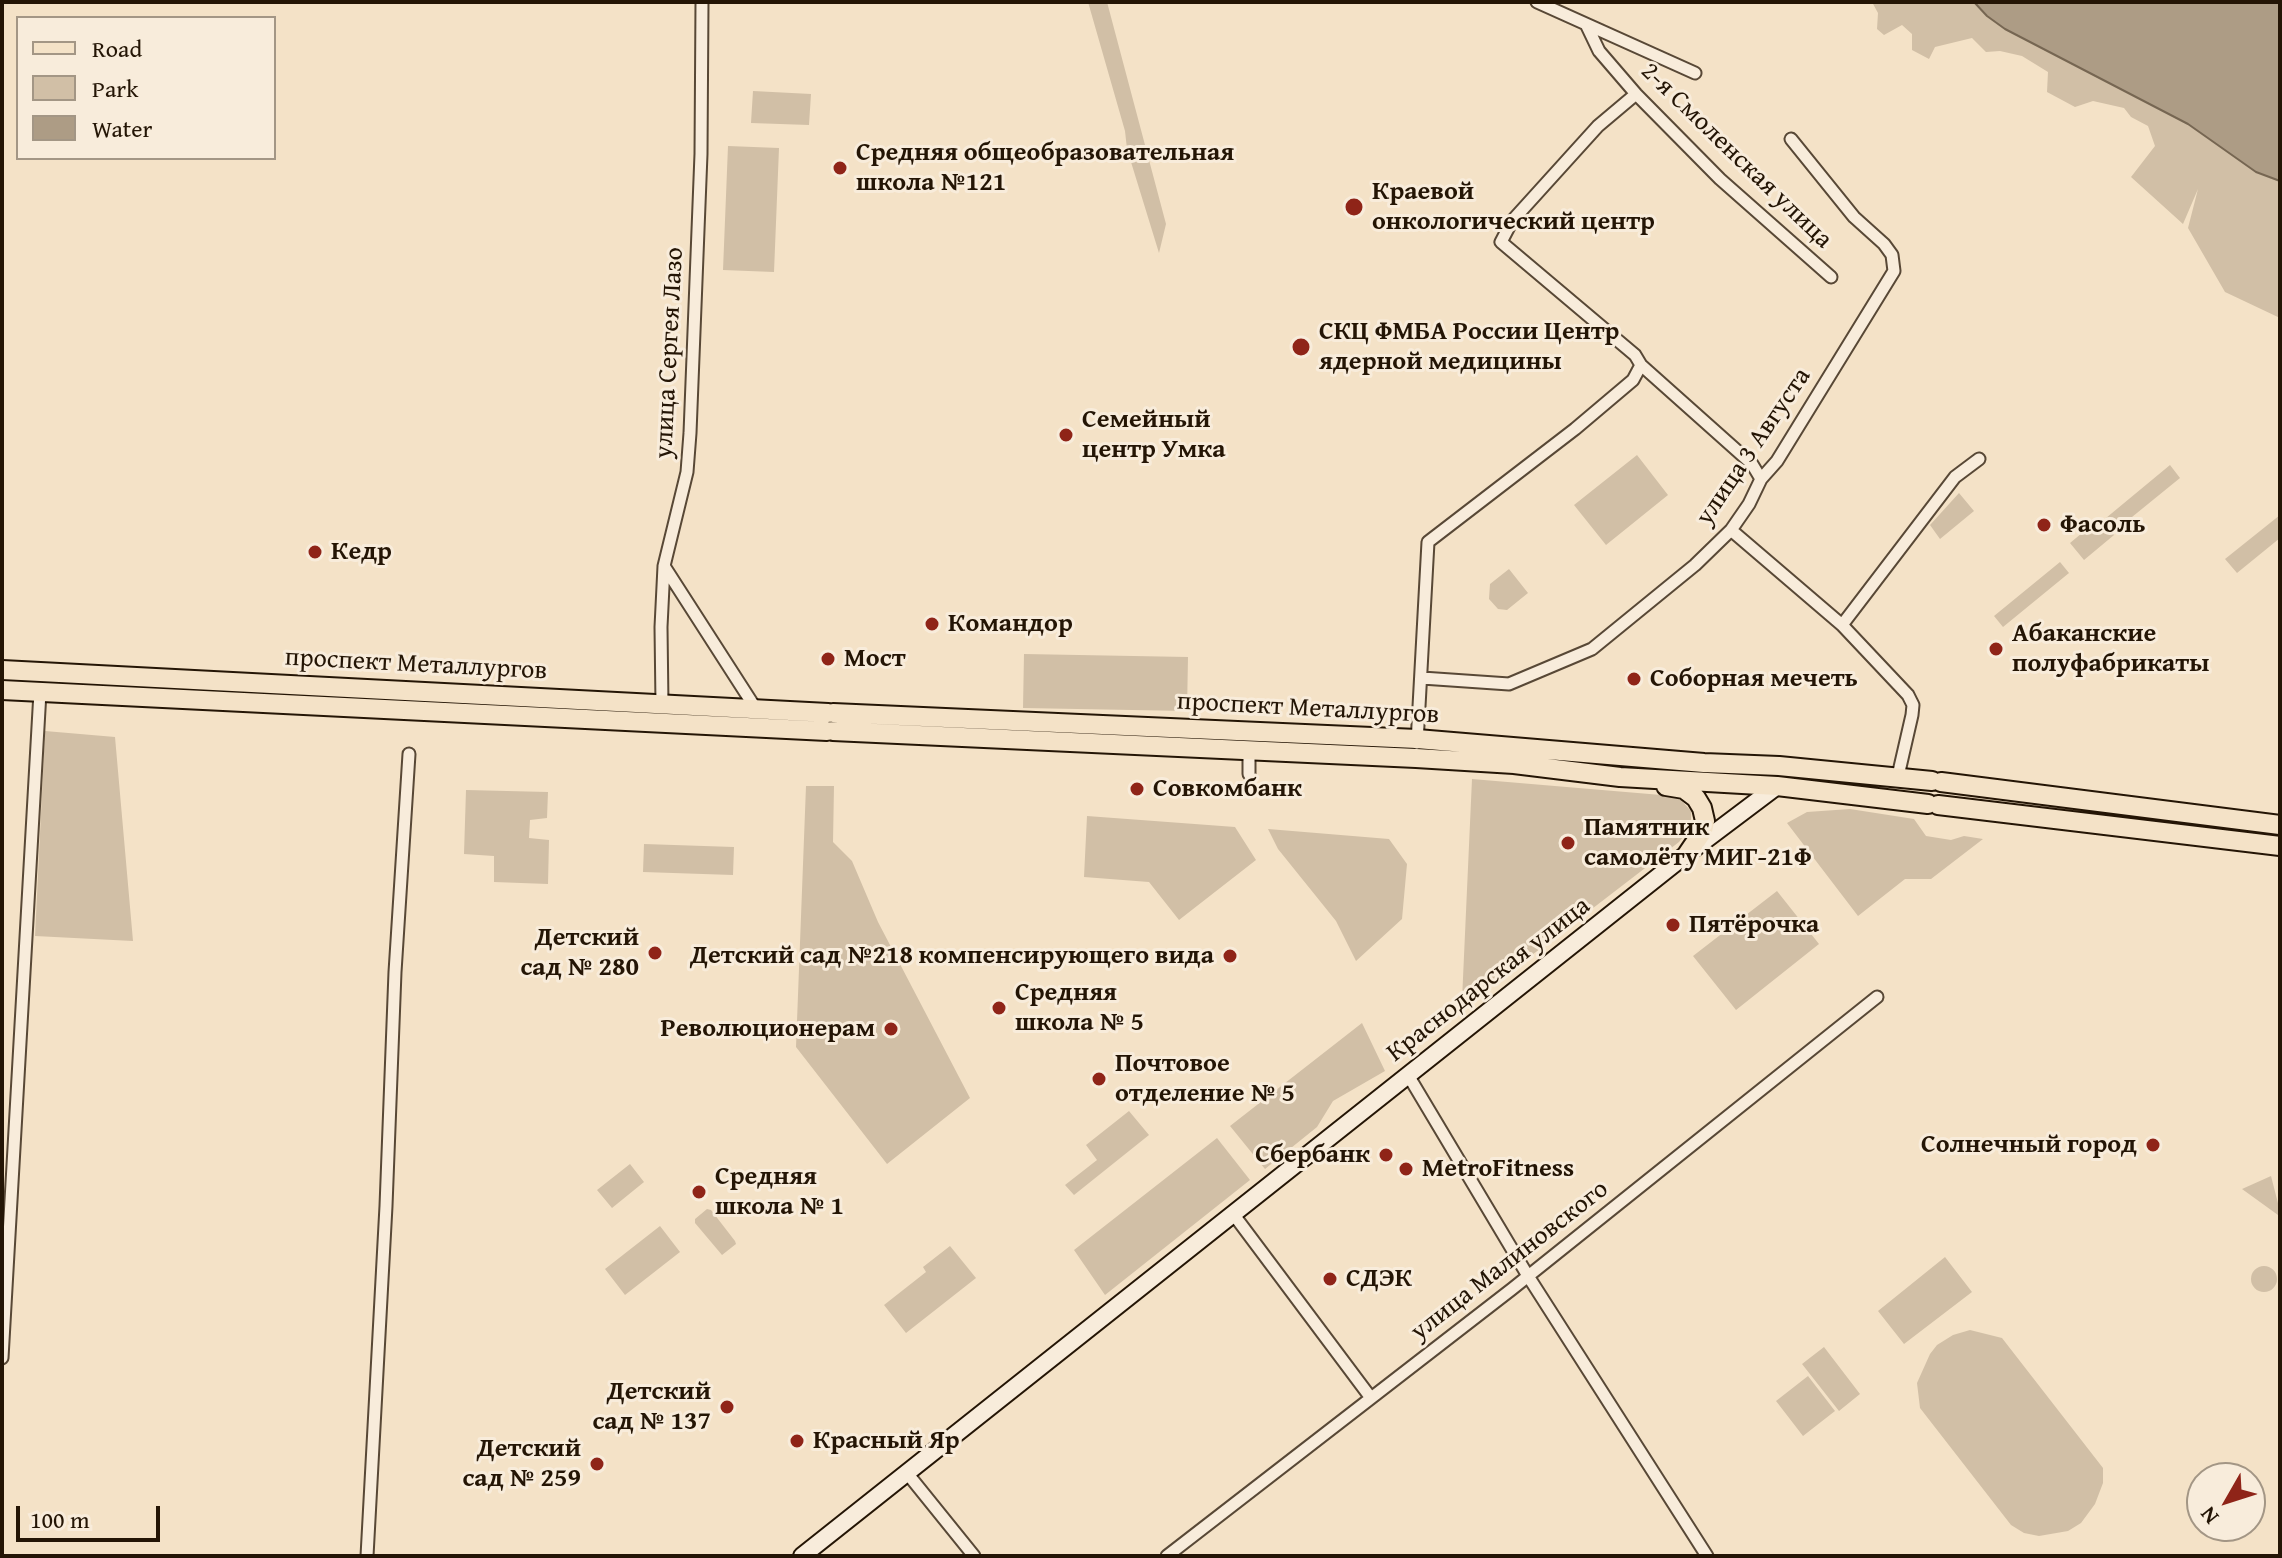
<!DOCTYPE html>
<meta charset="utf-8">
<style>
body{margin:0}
#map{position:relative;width:2282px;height:1558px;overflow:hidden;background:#f4e2c7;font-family:"Gentium Book Plus",serif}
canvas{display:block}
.frame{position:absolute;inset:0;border:4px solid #241505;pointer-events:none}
.legend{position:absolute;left:16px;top:16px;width:260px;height:144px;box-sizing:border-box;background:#f8ecdb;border:2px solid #a39685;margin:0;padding:10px 14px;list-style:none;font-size:24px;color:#241505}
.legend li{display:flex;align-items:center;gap:16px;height:40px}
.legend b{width:40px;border:2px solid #a39685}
.north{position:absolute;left:2186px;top:1462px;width:80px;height:80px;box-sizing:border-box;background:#f8ecdb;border:2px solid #a39685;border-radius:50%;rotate:231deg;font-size:22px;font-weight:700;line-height:32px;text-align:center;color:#241505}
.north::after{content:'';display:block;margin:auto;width:28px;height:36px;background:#8f2418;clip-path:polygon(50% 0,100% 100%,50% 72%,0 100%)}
.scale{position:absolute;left:16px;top:1506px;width:144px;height:36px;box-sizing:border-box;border:4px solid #241505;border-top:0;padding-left:10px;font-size:24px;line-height:28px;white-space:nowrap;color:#241505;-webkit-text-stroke:6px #f8ecdb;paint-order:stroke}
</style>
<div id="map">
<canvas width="2282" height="1558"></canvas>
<div class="frame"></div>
<ul class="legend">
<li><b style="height:10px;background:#f4e2c7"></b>Road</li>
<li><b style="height:22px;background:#d1bfa6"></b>Park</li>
<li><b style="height:22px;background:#ad9c85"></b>Water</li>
</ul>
<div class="north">N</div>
<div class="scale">100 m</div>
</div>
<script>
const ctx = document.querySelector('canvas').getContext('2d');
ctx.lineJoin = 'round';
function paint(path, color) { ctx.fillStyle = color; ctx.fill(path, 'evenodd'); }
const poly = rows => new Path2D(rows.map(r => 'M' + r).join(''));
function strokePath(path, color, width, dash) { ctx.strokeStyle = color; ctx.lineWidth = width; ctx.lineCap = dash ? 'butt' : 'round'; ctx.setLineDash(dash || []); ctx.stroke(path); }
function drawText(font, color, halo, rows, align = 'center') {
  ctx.font = font + ' "Gentium Book Plus",serif'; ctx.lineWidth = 6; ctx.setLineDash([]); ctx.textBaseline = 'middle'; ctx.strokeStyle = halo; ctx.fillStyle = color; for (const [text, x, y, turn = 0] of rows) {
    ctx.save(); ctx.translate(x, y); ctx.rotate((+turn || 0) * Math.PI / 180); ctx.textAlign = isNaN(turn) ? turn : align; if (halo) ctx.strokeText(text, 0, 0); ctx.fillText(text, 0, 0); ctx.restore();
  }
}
paint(poly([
 [1088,2,1107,2,1166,224,1159,253,1127,149,1125,131],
 [1872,2,1974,2,1987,16,2005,29,2188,124,2239,160,2268,177,2280,181,2280,318,2225,292,2188,228,2198,189,2183,224,2131,177,2155,146,2148,126,2131,117,2124,108,2093,101,2075,107,2047,92,2048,72,2022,56,2000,51,1986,52,1972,38,1935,47,1929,59,1912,50,1912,34,1902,25,1884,35,1877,29,1878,13],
 [753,91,811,94,809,125,751,123],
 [728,146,779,148,774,272,723,270],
 [1637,455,1668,495,1606,545,1574,505],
 [2170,465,2180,478,2116,530,2106,518],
 [1959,493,1974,511,1940,539,1930,525],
 [2280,515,2280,538,2237,573,2225,559],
 [2100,518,2114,535,2084,560,2070,543],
 [2060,562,2069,573,2003,627,1994,616],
 [1509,569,1528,593,1507,610,1498,609,1489,599,1490,584],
 [1024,654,1188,657,1187,711,1023,708],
 [45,731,115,737,133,941,35,936],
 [1472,779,1673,796,1681,800,1691,811,1691,827,1679,842,1489,988,1462,1000],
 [806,786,834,786,833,842,852,861,878,922,970,1098,887,1164,796,1047],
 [466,790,548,792,547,818,530,820,529,838,549,840,548,884,494,882,494,856,464,854],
 [1850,809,1914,819,1926,836,1951,840,1964,836,1983,839,1931,879,1905,879,1858,916,1787,823,1807,812],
 [1087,816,1235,827,1256,860,1179,920,1149,882,1084,877],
 [1268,829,1389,839,1407,864,1402,919,1356,961,1336,921,1278,849],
 [644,844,734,847,733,875,643,872],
 [1777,891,1819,944,1736,1010,1693,956],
 [1362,1023,1385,1071,1333,1101,1317,1127,1265,1169,1230,1126],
 [1129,1111,1149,1135,1074,1195,1065,1185,1097,1160,1086,1145],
 [1217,1138,1250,1180,1105,1295,1074,1250],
 [630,1164,644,1182,612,1208,597,1190],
 [2271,1176,2280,1211,2278,1215,2242,1189],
 [707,1209,711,1210,735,1241,736,1244,722,1255,695,1223,695,1219],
 [660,1226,680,1252,625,1295,605,1269],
 [950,1246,976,1278,906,1333,884,1305,926,1272,923,1267],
 [1945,1257,1972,1292,1904,1344,1878,1311],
 '2251 1279a13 13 0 1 1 26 0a13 13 0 1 1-26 0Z',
 [1970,1330,2002,1338,2103,1468,2103,1483,2095,1504,2081,1523,2068,1531,2039,1536,2024,1533,2011,1525,1920,1408,1917,1383,1930,1354,1937,1345,1953,1335],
 [1824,1347,1860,1394,1839,1411,1802,1364],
 [1808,1376,1835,1411,1803,1436,1776,1401]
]), '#d1bfa6');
const water = poly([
 [1974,2,2280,2,2280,181,2256,172,2188,124,2005,29,1987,16,1974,2]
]);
paint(water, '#ad9c85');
strokePath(water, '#766652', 2);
const street = poly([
 [1537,2,1695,73],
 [1587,26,1599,51,1636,94,1720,179,1831,277],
 [1636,94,1598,126,1512,221,1501,242,1635,355,1641,365,1752,464,1761,479],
 [1731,530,1842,625,1908,695,1913,705,1912,715,1898,776],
 [664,566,756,709],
 [1842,625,1955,477,1979,459],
 [1422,678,1509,684,1592,649,1695,565,1731,530,1749,504,1761,479,1777,461,1894,271,1892,255,1884,244,1854,217,1791,139],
 [662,704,661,627,664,566,687,472,690,433,701,154,702,2],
 [1417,743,1428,542,1575,429,1633,380,1641,365],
 [1249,774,1249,749],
 [1408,1075,1528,1276,1707,1556],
 [1234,1215,1371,1398],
 [2,1358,40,692],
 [907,1473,974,1556],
 [367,1556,386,1206,395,972,409,754],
 [1167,1556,1512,1289,1877,997]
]);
const secondary = poly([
 [802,1556,1688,853,1777,786]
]);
const primary = poly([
 [2,670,828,713],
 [2,690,827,731],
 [833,713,1417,739,1704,763,1779,766,1932,781],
 [833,731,1416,758,1514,764,1620,777,1777,786,1928,804],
 [1941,782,2280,825],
 [1666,786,1684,789,1696,798,1702,808,1705,821,1703,831,1688,853],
 [1938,805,2280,846]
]);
strokePath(street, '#584836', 15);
strokePath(secondary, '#241505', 20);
strokePath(primary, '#241505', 22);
strokePath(street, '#f8ecdb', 11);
strokePath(secondary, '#f8ecdb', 16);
strokePath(primary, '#f4e2c7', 18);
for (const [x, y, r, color] of [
 [840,168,8,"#8f2418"],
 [1354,207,10,"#8f2418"],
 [1301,347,10,"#8f2418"],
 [1066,435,8,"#8f2418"],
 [2044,525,8,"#8f2418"],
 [315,552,8,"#8f2418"],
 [932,624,8,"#8f2418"],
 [1996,649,8,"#8f2418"],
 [828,659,8,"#8f2418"],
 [1634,679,8,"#8f2418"],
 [1137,789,8,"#8f2418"],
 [1568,843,8,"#8f2418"],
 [1673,925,8,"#8f2418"],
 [655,953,8,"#8f2418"],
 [1230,956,8,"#8f2418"],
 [999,1008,8,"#8f2418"],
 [891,1029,8,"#8f2418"],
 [1099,1079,8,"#8f2418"],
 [2153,1145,8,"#8f2418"],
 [1386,1155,8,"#8f2418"],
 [1406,1169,8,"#8f2418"],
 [699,1192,8,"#8f2418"],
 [1330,1279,8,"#8f2418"],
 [727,1407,8,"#8f2418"],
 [797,1441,8,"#8f2418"],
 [597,1464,8,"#8f2418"]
]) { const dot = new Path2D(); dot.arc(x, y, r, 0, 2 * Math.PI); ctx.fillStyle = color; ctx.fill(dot); strokePath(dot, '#f8ecdb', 3); }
drawText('bold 26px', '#241505', '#f8ecdb', [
 ["Средняя общеобразовательная",856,153],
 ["школа №121",856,183],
 ["Краевой",1372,192],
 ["онкологический центр",1372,222],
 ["СКЦ ФМБА России Центр",1319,332],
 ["ядерной медицины",1319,362],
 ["Семейный",1082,420],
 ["центр Умка",1082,450],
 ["Фасоль",2060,525],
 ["Кедр",331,552],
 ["Командор",948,624],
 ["Абаканские",2012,634],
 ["полуфабрикаты",2012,664],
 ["Мост",844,659],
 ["Соборная мечеть",1650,679],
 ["Совкомбанк",1153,789],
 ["Памятник",1584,828],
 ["самолёту МИГ-21Ф",1584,858],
 ["Пятёрочка",1689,925],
 ["Детский",639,938,"right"],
 ["сад № 280",639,968,"right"],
 ["Детский сад №218 компенсирующего вида",1214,956,"right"],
 ["Средняя",1015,993],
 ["школа № 5",1015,1023],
 ["Революционерам",875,1029,"right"],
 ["Почтовое",1115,1064],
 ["отделение № 5",1115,1094],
 ["Солнечный город",2137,1145,"right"],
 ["Сбербанк",1370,1155,"right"],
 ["MetroFitness",1422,1169],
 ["Средняя",715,1177],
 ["школа № 1",715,1207],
 ["СДЭК",1346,1279],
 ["Детский",711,1392,"right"],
 ["сад № 137",711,1422,"right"],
 ["Красный Яр",813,1441],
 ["Детский",581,1449,"right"],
 ["сад № 259",581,1479,"right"]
], 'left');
drawText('26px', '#241505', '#f8ecdb', [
 ["2-я Смоленская улица",1736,156,44],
 ["улица Сергея Лазо",670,353,-87],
 ["улица 3 Августа",1754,447,-56],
 ["проспект Металлургов",416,665,3],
 ["проспект Металлургов",1308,709,3],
 ["Краснодарская улица",1489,980,-38],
 ["улица Малиновского",1510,1261,-38]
]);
</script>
